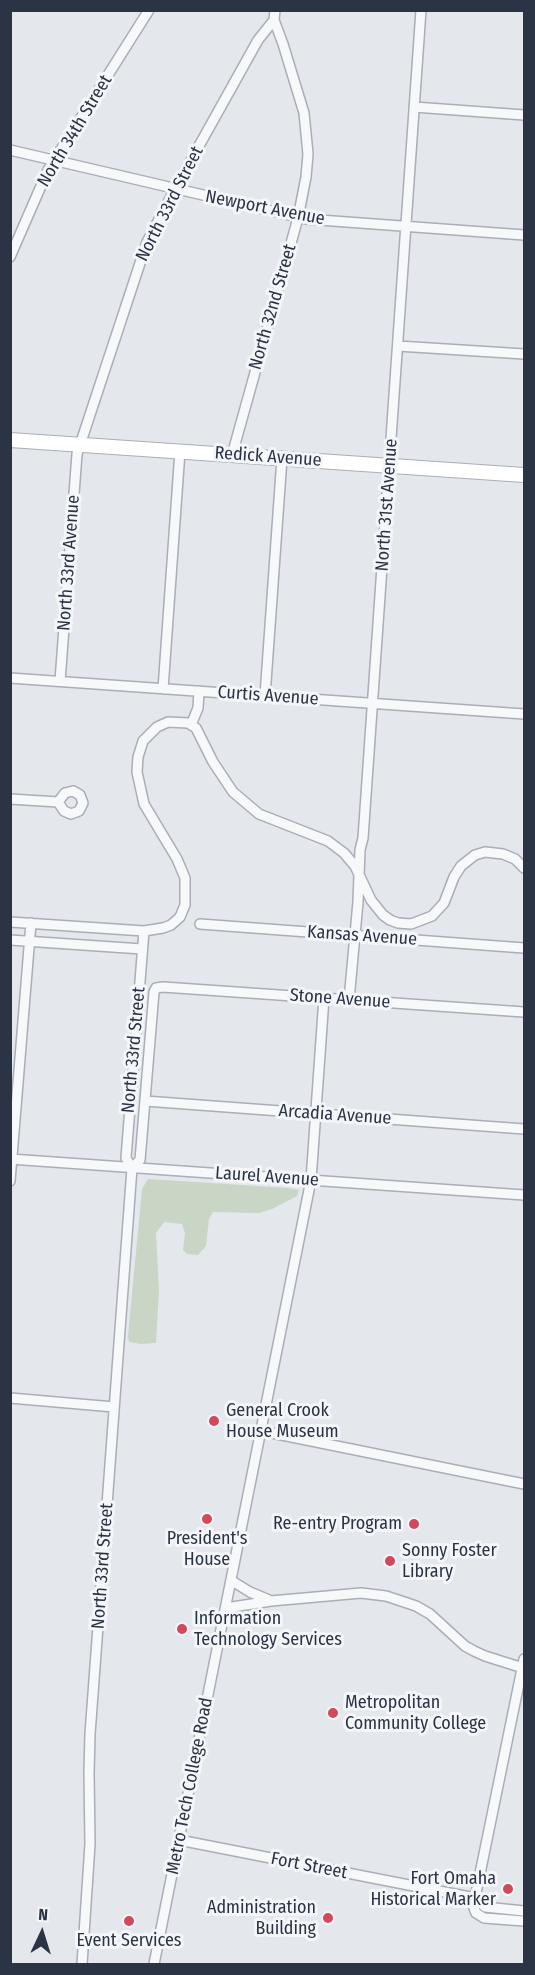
<!DOCTYPE html>
<style>
body{margin:0}
#map{position:relative;width:535px;height:1975px;overflow:hidden;background:#e4e7ec;font-family:"Fira Sans Condensed",sans-serif}
canvas{display:block}
.frame{position:absolute;inset:0;border:12px solid #2b3445;pointer-events:none}
.north{position:absolute;left:12px;top:1903px;width:60px;height:60px;-webkit-text-stroke:4px #f4f6f9;paint-order:stroke;rotate:4deg;font-size:16px;font-weight:700;line-height:24px;text-align:center;color:#2b3445}
.north::after{content:'';display:block;margin:auto;width:21px;height:27px;background:#2b3445;clip-path:polygon(50% 0,100% 100%,50% 72%,0 100%)}
</style>
<div id="map">
<canvas width="535" height="1975"></canvas>
<div class="frame"></div>
<div class="north">N</div>
</div>
<script>
const ctx = document.querySelector('canvas').getContext('2d');
ctx.lineJoin = 'round';
function paint(path, color) { ctx.fillStyle = color; ctx.fill(path, 'evenodd'); }
const poly = rows => new Path2D(rows.map(r => 'M' + r).join(''));
function strokePath(path, color, width, dash) { ctx.strokeStyle = color; ctx.lineWidth = width; ctx.lineCap = dash ? 'butt' : 'round'; ctx.setLineDash(dash || []); ctx.stroke(path); }
function drawText(font, color, halo, rows, align = 'center') {
  ctx.font = font + ' "Fira Sans Condensed",sans-serif'; ctx.lineWidth = 6; ctx.setLineDash([]); ctx.textBaseline = 'middle'; ctx.strokeStyle = halo; ctx.fillStyle = color; for (const [text, x, y, turn = 0] of rows) {
    ctx.save(); ctx.translate(x, y); ctx.rotate((+turn || 0) * Math.PI / 180); ctx.textAlign = isNaN(turn) ? turn : align; if (halo) ctx.strokeText(text, 0, 0); ctx.fillText(text, 0, 0); ctx.restore();
  }
}
paint(poly([
 [148,1179,288,1188,299,1190,297,1196,272,1209,259,1213,213,1212,209,1219,206,1246,198,1255,187,1254,183,1250,185,1233,182,1224,164,1222,156,1233,159,1291,156,1343,141,1344,129,1342,128,1336,142,1189]
]), '#c9d6c5');
const street = poly([
 [414,107,524,115],
 [10,150,306,219,524,235],
 [10,257,48,170,149,10],
 [398,346,524,354],
 [232,455,298,218,306,177,308,154,304,113,283,44,274,20],
 [10,678,524,714],
 [60,681,77,454,147,242,175,189,258,40,274,20,275,10],
 [163,689,180,451],
 [265,696,282,458],
 [191,725,198,708,199,691],
 [73,791,80,795,83,803,79,811,71,814,64,811,58,802,65,793,73,791],
 [10,799,58,802],
 [10,922,144,931,163,928,171,925,180,917,185,905,185,878,177,859,144,804,137,772,138,757,143,741,157,727,168,722,188,723,196,728,213,762,233,792,259,814,328,841,344,853,355,866,371,900,383,915,390,920,398,923,411,924,432,916,444,903,454,877,461,866,475,855,485,852,503,854,515,859,524,868],
 [200,924,524,948],
 [10,940,142,949],
 [349,1000,358,902,360,850,363,838,421,10],
 [145,1101,524,1129],
 [10,1159,524,1195],
 [132,1168,126,1158,144,931],
 [10,1181,31,923],
 [10,1398,114,1407],
 [262,1431,524,1484],
 [232,1581,250,1592,269,1600],
 [226,1608,271,1601,361,1593,386,1596,416,1606,430,1614,465,1646,474,1651,485,1656,523,1668],
 [524,1659,475,1898,474,1908,476,1913,484,1918,524,1921],
 [179,1840,475,1898,485,1907,524,1911],
 [82,1964,90,1844,89,1773,90,1734,132,1168,140,1160,154,992,156,988,163,987,524,1012],
 [154,1964,311,1180,324,998]
]);
const secondary = poly([
 [10,440,524,475]
]);
strokePath(street, '#a9aeb7', 12);
strokePath(secondary, '#a9aeb7', 16);
strokePath(street, '#f7f8fa', 9);
strokePath(secondary, '#fff', 14);
for (const [x, y, r, color] of [
 [214,1421,6,"#d1495b"],
 [207,1519,6,"#d1495b"],
 [414,1524,6,"#d1495b"],
 [390,1561,6,"#d1495b"],
 [182,1629,6,"#d1495b"],
 [333,1713,6,"#d1495b"],
 [508,1889,6,"#d1495b"],
 [328,1918,6,"#d1495b"],
 [129,1921,6,"#d1495b"]
]) { const dot = new Path2D(); dot.arc(x, y, r, 0, 2 * Math.PI); ctx.fillStyle = color; ctx.fill(dot); strokePath(dot, '#f4f6f9', 2); }
drawText('18px', '#2b3445', '#f4f6f9', [
 ["North 34th Street",75,131,-59],
 ["North 33rd Street",170,204,-63],
 ["Newport Avenue",265,208,11],
 ["North 32nd Street",273,307,-74],
 ["Redick Avenue",268,457,4],
 ["North 31st Avenue",387,505,-86],
 ["North 33rd Avenue",69,563,-86],
 ["Curtis Avenue",268,696,4],
 ["Kansas Avenue",362,936,4],
 ["Stone Avenue",340,999,4],
 ["North 33rd Street",134,1050,-85],
 ["Arcadia Avenue",335,1115,4],
 ["Laurel Avenue",267,1177,4],
 ["North 33rd Street",103,1566,-86],
 ["Metro Tech College Road",190,1786,-79],
 ["Fort Street",309,1866,11]
]);
drawText('18px', '#2b3445', '#f4f6f9', [
 ["General Crook",226,1411],
 ["House Museum",226,1432],
 ["Re-entry Program",402,1524,"right"],
 ["President's",207,1539,"center"],
 ["House",207,1560,"center"],
 ["Sonny Foster",402,1551],
 ["Library",402,1572],
 ["Information",194,1619],
 ["Technology Services",194,1640],
 ["Metropolitan",345,1703],
 ["Community College",345,1724],
 ["Fort Omaha",496,1879,"right"],
 ["Historical Marker",496,1900,"right"],
 ["Administration",316,1908,"right"],
 ["Building",316,1929,"right"],
 ["Event Services",129,1941,"center"]
], 'left');
</script>
